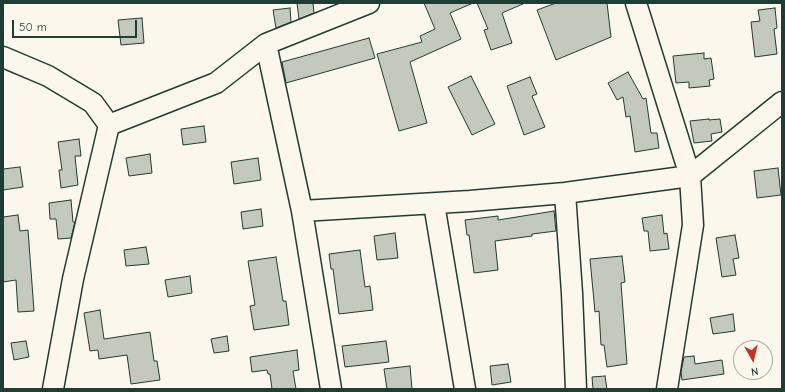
<!DOCTYPE html>
<style>
body{margin:0}
#map{position:relative;width:785px;height:392px;overflow:hidden;background:#fbf7ec;font-family:"Comic Neue",sans-serif}
canvas{display:block}
.frame{position:absolute;inset:0;border:4px solid #1f3d34;pointer-events:none}
.north{position:absolute;left:733px;top:340px;width:40px;height:40px;box-sizing:border-box;background:#fbf7ec;border:1px solid #a3ada2;border-radius:50%;rotate:172deg;font-size:11px;font-weight:700;line-height:16px;text-align:center;color:#1f3d34}
.north::after{content:'';display:block;margin:auto;width:14px;height:18px;background:#c8321e;clip-path:polygon(50% 0,100% 100%,50% 72%,0 100%)}
.scale{position:absolute;left:12px;top:20px;width:125px;height:18px;box-sizing:border-box;border:2px solid #1f3d34;border-top:0;padding-left:5px;font-size:12px;line-height:14px;white-space:nowrap;color:#1f3d34;-webkit-text-stroke:3px #fbf7ec;paint-order:stroke}
</style>
<div id="map">
<canvas width="785" height="392"></canvas>
<div class="frame"></div>
<div class="north">N</div>
<div class="scale">50 m</div>
</div>
<script>
const ctx = document.querySelector('canvas').getContext('2d');
ctx.lineJoin = 'round';
function paint(path, color) { ctx.fillStyle = color; ctx.fill(path, 'evenodd'); }
const poly = rows => new Path2D(rows.map(r => 'M' + r).join(''));
function strokePath(path, color, width, dash) { ctx.strokeStyle = color; ctx.lineWidth = width; ctx.lineCap = dash ? 'butt' : 'round'; ctx.setLineDash(dash || []); ctx.stroke(path); }
const building = poly([
 [297,3,313,3,314,13,299,19,297,3],
 [424,3,473,3,450,13,461,39,410,62,427,123,399,131,377,54,422,42,420,36,435,29,424,3],
 [477,3,525,3,502,13,512,43,491,50,484,30,488,29,477,3],
 [556,3,607,3,611,37,556,60,537,10,556,3],
 [290,8,291,22,276,28,273,10,290,8],
 [775,8,777,28,774,29,777,54,755,57,751,22,760,21,758,10,775,8],
 [142,18,144,43,121,45,118,20,142,18],
 [369,38,375,58,286,83,282,62,369,38],
 [704,53,704,59,711,58,714,79,709,80,710,86,689,88,689,82,676,83,673,56,704,53],
 [628,72,643,99,646,98,651,133,657,133,659,148,635,152,630,116,626,117,623,97,617,100,608,83,628,72],
 [471,76,495,124,472,135,448,87,471,76],
 [530,77,537,94,532,96,545,127,524,135,507,86,530,77],
 [709,119,709,120,720,119,722,132,711,134,712,141,694,143,690,121,709,119],
 [204,126,206,142,183,145,181,129,204,126],
 [79,139,81,156,75,156,78,185,61,188,59,170,62,170,58,142,79,139],
 [150,154,152,173,129,176,126,158,150,154],
 [258,158,261,180,234,184,231,162,258,158],
 [20,167,23,187,3,190,3,169,20,167],
 [778,168,781,195,757,198,754,171,778,168],
 [71,200,73,222,75,222,71,238,58,239,56,219,50,219,49,203,71,200],
 [261,209,263,226,243,229,241,212,261,209],
 [554,211,556,231,532,234,532,236,495,241,498,270,474,273,469,235,467,235,465,220,498,216,498,220,554,211],
 [18,215,20,231,28,230,34,311,18,312,16,280,3,282,3,217,18,215],
 [662,215,664,234,667,233,669,249,650,251,648,231,644,231,642,218,662,215],
 [395,233,398,258,377,260,374,236,395,233],
 [735,235,739,258,733,259,736,275,722,277,716,238,735,235],
 [146,247,149,264,126,266,124,250,146,247],
 [360,250,365,287,370,286,373,310,339,314,333,269,331,269,329,254,360,250],
 [622,256,625,282,621,283,627,364,607,367,604,345,601,345,599,311,595,312,590,259,622,256],
 [276,257,283,301,286,301,289,325,254,330,250,306,255,305,248,261,276,257],
 [190,276,192,293,168,297,165,280,190,276],
 [100,310,104,339,150,332,154,361,157,361,160,380,131,384,127,355,99,359,98,350,90,351,84,313,100,310],
 [733,314,735,331,713,334,710,318,733,314],
 [227,336,229,351,214,353,211,339,227,336],
 [26,341,29,357,14,360,11,343,26,341],
 [386,341,389,362,345,367,342,346,386,341],
 [297,350,299,370,293,371,296,389,272,389,270,374,268,374,267,370,252,372,250,357,297,350],
 [694,356,695,364,722,360,724,374,682,380,681,372,684,357,694,356],
 [508,364,511,382,492,385,490,366,508,364],
 [410,366,412,389,387,389,384,369,410,366],
 [605,376,607,389,593,389,592,377,605,376]
]);
paint(building, '#c4c9be');
strokePath(building, '#1f3d34', 1);
const minor = poly([
 [3,57,48,76,93,103,109,125],
 [565,193,572,293,576,389],
 [434,204,465,389],
 [302,211,470,201,565,193,690,176,636,3],
 [53,389,73,279,109,125,216,83,266,44],
 [331,389,302,211,266,44,369,3],
 [667,389,693,225,690,176,782,102]
]);
strokePath(minor, '#1f3d34', 23);
strokePath(minor, '#fbf7ec', 20);
</script>
